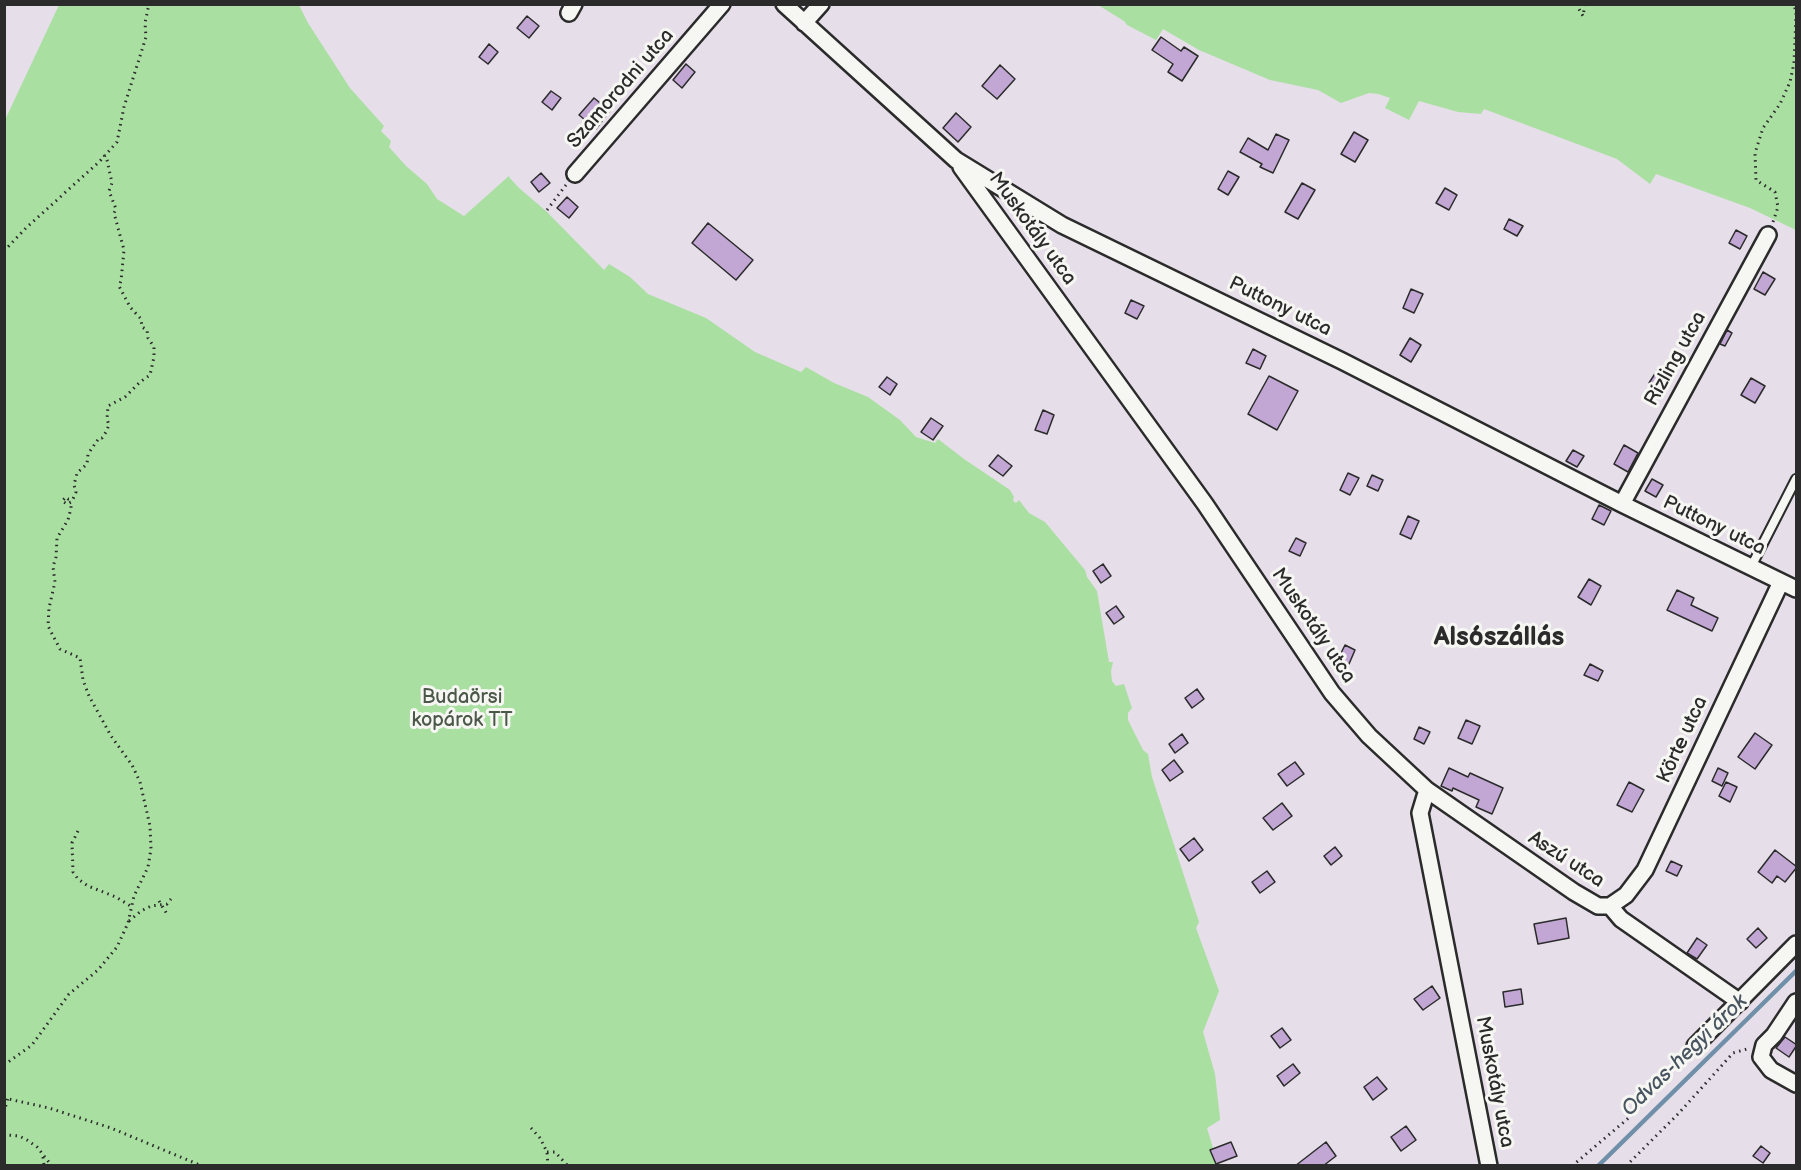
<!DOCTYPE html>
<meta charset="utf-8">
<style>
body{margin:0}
#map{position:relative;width:1801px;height:1170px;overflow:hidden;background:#e6dee9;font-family:"Balsamiq Sans",sans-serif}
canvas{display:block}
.frame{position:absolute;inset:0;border:6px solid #2b2b2b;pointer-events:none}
</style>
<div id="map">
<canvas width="1801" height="1170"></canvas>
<div class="frame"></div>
</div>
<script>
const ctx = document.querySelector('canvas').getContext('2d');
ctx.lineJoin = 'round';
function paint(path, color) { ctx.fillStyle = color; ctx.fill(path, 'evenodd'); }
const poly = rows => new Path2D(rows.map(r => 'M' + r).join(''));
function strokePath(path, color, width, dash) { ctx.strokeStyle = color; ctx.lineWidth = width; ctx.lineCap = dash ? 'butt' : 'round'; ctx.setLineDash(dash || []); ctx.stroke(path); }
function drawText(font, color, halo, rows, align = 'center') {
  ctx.font = font + ' "Balsamiq Sans",sans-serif'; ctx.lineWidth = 6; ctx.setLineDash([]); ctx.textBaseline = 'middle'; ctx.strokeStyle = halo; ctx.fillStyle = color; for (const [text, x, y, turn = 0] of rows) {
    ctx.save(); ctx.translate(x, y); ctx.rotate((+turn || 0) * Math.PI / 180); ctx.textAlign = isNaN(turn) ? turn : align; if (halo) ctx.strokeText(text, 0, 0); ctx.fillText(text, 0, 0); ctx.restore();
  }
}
paint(poly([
 [59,5,299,5,308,23,350,88,384,126,381,131,391,141,389,147,406,166,427,184,437,199,464,216,510,175,509,177,518,187,547,212,604,270,609,264,630,277,648,294,706,318,755,352,801,372,806,367,834,383,868,397,900,420,916,437,935,443,938,439,964,459,1010,490,1014,497,1013,501,1016,503,1019,500,1029,513,1045,522,1085,570,1087,577,1097,591,1109,662,1113,662,1111,671,1112,681,1116,686,1124,684,1132,708,1128,713,1128,720,1143,750,1148,754,1152,777,1199,922,1196,928,1219,991,1203,1032,1215,1074,1220,1118,1220,1120,1207,1128,1213,1148,1210,1151,1216,1165,5,1165,4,122],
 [1098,5,1796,5,1796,230,1750,208,1656,174,1650,184,1617,159,1484,109,1481,114,1458,112,1419,101,1409,120,1385,108,1390,98,1378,94,1369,93,1341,103,1318,90,1270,80,1199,50,1163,29,1156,40,1127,25,1124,21]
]), '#aadfa2');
strokePath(poly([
 [1598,1166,1796,971]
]), '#7090a9', 4.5);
const building = poly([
 [527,16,539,26,529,38,517,28,527,16],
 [1161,37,1181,51,1184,47,1198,56,1182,81,1168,72,1173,64,1152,50,1161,37],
 [489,44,498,52,488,64,479,57,489,44],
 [686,64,695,72,682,88,673,80,686,64],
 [1000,65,1015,79,997,99,982,86,1000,65],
 [551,91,561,98,552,110,542,102,551,91],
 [594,98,610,111,596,129,579,115,594,98],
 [956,113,971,127,958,142,943,128,956,113],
 [1354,132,1368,140,1355,162,1341,154,1354,132],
 [1276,134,1289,140,1273,173,1260,167,1262,164,1240,152,1248,138,1268,150,1276,134],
 [1228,171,1239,177,1228,195,1218,189,1228,171],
 [541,173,550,183,539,192,531,182,541,173],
 [1302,183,1315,190,1298,219,1285,212,1302,183],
 [1445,188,1457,195,1449,210,1436,203,1445,188],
 [567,197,578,207,569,218,557,208,567,197],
 [1509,219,1523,226,1517,236,1504,229,1509,219],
 [708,223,753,260,736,280,692,243,708,223],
 [1736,230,1747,236,1740,249,1729,243,1736,230],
 [1763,272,1775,279,1765,295,1754,289,1763,272],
 [1411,289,1423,294,1414,313,1403,308,1411,289],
 [1131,300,1144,306,1137,319,1125,313,1131,300],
 [1727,330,1732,333,1725,346,1720,344,1727,330],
 [1410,338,1421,345,1411,362,1400,355,1410,338],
 [1253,349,1266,356,1260,369,1246,363,1253,349],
 [1658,369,1670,376,1662,390,1649,383,1658,369],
 [1269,376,1298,391,1277,430,1248,414,1269,376],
 [887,377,897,384,890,395,879,387,887,377],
 [1751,378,1765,386,1755,403,1741,395,1751,378],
 [1043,410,1054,415,1047,434,1035,430,1043,410],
 [931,418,943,426,933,440,921,432,931,418],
 [1624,445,1638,453,1628,472,1614,464,1624,445],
 [1573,450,1584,456,1577,467,1566,461,1573,450],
 [998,455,1012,466,1003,476,989,466,998,455],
 [1348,473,1359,478,1350,495,1340,490,1348,473],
 [1372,475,1383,480,1378,491,1367,486,1372,475],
 [1652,479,1663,485,1656,497,1645,491,1652,479],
 [1599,505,1611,511,1604,525,1592,519,1599,505],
 [1408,516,1419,521,1411,539,1400,534,1408,516],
 [1296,538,1306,543,1300,556,1289,551,1296,538],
 [1103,564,1111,576,1101,583,1093,571,1103,564],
 [1589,579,1601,586,1591,605,1578,597,1589,579],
 [1677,590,1694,598,1691,605,1718,618,1712,631,1667,610,1677,590],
 [1116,606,1124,617,1114,624,1106,613,1116,606],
 [1345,645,1355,650,1349,664,1338,659,1345,645],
 [1590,664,1603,671,1598,681,1584,675,1590,664],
 [1197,689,1204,699,1192,708,1185,698,1197,689],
 [1466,720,1480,726,1472,744,1458,738,1466,720],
 [1419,727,1430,732,1424,744,1414,739,1419,727],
 [1755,733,1772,745,1755,769,1738,757,1755,733],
 [1182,734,1188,743,1175,753,1169,744,1182,734],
 [1174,760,1183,772,1170,781,1162,770,1174,760],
 [1295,762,1304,774,1287,786,1278,774,1295,762],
 [1449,768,1468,777,1470,773,1503,788,1492,814,1476,807,1479,800,1453,788,1452,791,1441,786,1449,768],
 [1718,768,1728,773,1722,786,1712,781,1718,768],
 [1629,782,1644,790,1632,812,1617,805,1629,782],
 [1726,782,1737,787,1730,802,1719,796,1726,782],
 [1282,803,1292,816,1273,830,1263,818,1282,803],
 [1194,838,1203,850,1189,861,1180,849,1194,838],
 [1335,847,1342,856,1331,865,1324,856,1335,847],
 [1775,850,1797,867,1785,882,1777,876,1772,883,1758,872,1775,850],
 [1671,861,1682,866,1677,876,1666,871,1671,861],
 [1267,871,1275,882,1260,893,1252,882,1267,871],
 [1566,918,1569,938,1538,944,1534,924,1566,918],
 [1758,928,1767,938,1756,948,1747,939,1758,928],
 [1697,938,1707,945,1697,959,1687,953,1697,938],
 [1432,986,1440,998,1423,1010,1414,999,1432,986],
 [1521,989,1523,1004,1505,1007,1503,992,1521,989],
 [1282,1028,1291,1040,1280,1048,1271,1036,1282,1028],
 [1785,1037,1797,1045,1789,1057,1776,1048,1785,1037],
 [1293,1064,1300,1073,1284,1086,1277,1076,1293,1064],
 [1377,1077,1387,1089,1373,1100,1364,1087,1377,1077],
 [1406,1126,1416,1140,1401,1151,1391,1137,1406,1126],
 [1231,1142,1237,1156,1216,1164,1210,1150,1231,1142],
 [1326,1142,1336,1156,1323,1166,1295,1166,1326,1142],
 [1761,1146,1770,1153,1763,1163,1753,1156,1761,1146]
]);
paint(building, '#c2a7d4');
strokePath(building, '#2b2b2b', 1.5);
const lane = poly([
 [1751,567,1796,479]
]);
const street = poly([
 [784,4,956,160,1062,225,1342,361,1622,504,1796,589],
 [569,13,574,4],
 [804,23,821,4],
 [961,167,1205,504,1332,693,1369,736,1427,790,1574,892,1598,906,1610,906],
 [575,174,722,4],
 [1622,504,1768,235],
 [1427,790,1420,813,1489,1166],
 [1610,906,1626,895,1645,870,1781,582],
 [1610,906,1621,919,1740,1002],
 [1796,1002,1774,1035,1764,1045,1761,1057,1771,1070,1796,1084],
 [1695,1046,1796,944]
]);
strokePath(lane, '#2b2b2b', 12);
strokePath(street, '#2b2b2b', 20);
strokePath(poly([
 [1576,4,1583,16,1585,4],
 [547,210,566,185],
 [1773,222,1778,207,1775,192,1756,180,1755,153,1763,128,1780,104,1790,82,1794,63,1795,40,1796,13,1794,4],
 [4,251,26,228,100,161,117,142,124,107,146,37,145,23,149,4],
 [78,831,72,843,73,872,78,879,88,886,116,897,132,907],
 [159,901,167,914],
 [129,921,141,911,151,906,167,904,171,899],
 [4,1065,32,1045,69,994,98,970,117,947,128,923,134,896,148,867,151,849,150,826,140,782,132,765,111,736,89,696,83,680,80,658,60,649,48,626,49,608,55,582,53,567,56,557,57,538,68,520,71,508,71,502,67,504,62,501,66,497,68,499,73,499,76,492,74,485,77,473,87,464,88,454,99,438,102,438,106,432,109,425,107,419,108,406,125,397,140,382,150,375,154,357,154,347,148,338,147,330,142,327,141,319,130,307,119,286,121,281,124,250,114,213,116,209,109,191,112,183,107,160,104,155],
 [4,1098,49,1108,111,1128,202,1166],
 [4,1112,8,1098],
 [531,1128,540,1138,547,1152,548,1166],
 [4,1133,8,1135,19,1136,27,1140,37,1147,52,1166],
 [547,1152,555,1152,568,1166],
 [43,1157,44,1166],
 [1572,1166,1631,1116,1660,1080,1685,1056],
 [1626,1166,1679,1113,1733,1053,1747,1049]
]), '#2b2b2b', 3, [1.5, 4.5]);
strokePath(lane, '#f6f6f2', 8);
strokePath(street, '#f6f6f2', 15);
drawText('20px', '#2b2b2b', '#f6f6f2', [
 ["Szamorodni utca",621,89,-49],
 ["Muskotály utca",1032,229,54],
 ["Puttony utca",1280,307,26],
 ["Rizling utca",1676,359,-61],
 ["Puttony utca",1714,526,26],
 ["Muskotály utca",1313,626,56],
 ["Körte utca",1683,740,-65],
 ["Aszú utca",1566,860,33],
 ["Muskotály utca",1494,1082,79]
]);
drawText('20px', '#4b5849', '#f6f6f2', [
 ["Budaörsi",462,698],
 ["kopárok TT",462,721]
]);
drawText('italic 21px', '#485560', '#f6f6f2', [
 ["Odvas-hegyi árok",1685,1056,-44]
]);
drawText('bold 26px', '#2b2b2b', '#f6f6f2', [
 ["Alsószállás",1499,638]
]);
</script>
